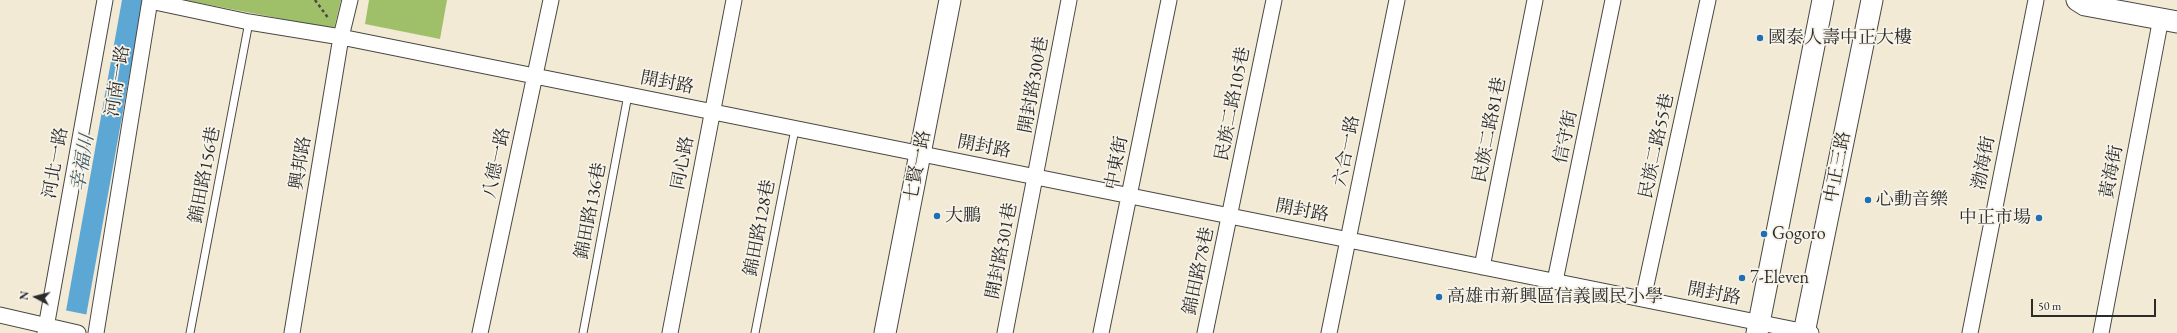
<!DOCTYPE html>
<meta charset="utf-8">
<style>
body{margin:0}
#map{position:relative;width:2177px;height:333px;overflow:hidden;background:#f2ead4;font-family:"EB Garamond",serif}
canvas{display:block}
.north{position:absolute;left:16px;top:277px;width:40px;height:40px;-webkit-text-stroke:3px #f7f3e8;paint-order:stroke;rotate:277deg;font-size:11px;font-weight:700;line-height:16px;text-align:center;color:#2b2b2b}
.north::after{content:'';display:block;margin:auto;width:14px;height:18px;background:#2b2b2b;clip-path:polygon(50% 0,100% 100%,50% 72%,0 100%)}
.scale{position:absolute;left:2031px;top:299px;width:125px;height:18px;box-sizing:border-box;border:2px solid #2b2b2b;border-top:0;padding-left:5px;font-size:12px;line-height:14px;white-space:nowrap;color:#2b2b2b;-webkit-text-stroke:3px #f7f3e8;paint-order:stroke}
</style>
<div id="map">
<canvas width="2177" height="333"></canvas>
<div class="north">N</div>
<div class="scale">50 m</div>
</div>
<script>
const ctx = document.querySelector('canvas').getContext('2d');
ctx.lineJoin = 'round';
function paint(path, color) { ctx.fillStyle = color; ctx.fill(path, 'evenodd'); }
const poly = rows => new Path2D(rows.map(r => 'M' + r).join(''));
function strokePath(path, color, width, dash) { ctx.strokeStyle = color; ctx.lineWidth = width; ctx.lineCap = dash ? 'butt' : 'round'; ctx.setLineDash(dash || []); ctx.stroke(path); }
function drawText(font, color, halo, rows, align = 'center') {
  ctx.font = font + ' "EB Garamond","Noto Serif TC",serif'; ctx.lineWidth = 3.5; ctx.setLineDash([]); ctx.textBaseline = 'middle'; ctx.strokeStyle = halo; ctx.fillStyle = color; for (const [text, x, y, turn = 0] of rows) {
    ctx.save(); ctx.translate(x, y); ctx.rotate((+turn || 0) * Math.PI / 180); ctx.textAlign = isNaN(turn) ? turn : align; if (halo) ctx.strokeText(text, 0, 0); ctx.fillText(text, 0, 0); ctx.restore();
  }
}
paint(poly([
 [184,0,341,0,334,29],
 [369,0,447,0,440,39,365,24]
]), '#9fc069');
paint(poly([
 [122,0,143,0,83,333,62,333]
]), '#5da7d5');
paint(poly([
 [64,310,89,315,86,333,60,333]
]), '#f2ead4');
const lane = poly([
 [190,333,249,22],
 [583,333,628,95],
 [755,333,795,129]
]);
const street = poly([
 [150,1,249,22,341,37,1811,333],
 [1482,267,1535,0],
 [1555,281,1613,0],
 [1643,299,1708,0],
 [0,315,78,333],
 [45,333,105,0],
 [96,333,150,0],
 [292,333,341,37,350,0],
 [480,333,551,0],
 [670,333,734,0],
 [1005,333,1069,0],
 [1101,333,1169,0],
 [1205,333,1274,0],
 [1329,333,1397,0],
 [1970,333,2036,0],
 [2101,333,2161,18]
]);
const secondary = poly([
 [2077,0,2085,5,2177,22],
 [885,333,950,0],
 [1757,333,1823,0],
 [1804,333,1872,0]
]);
strokePath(lane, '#494844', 9);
strokePath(street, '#494844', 17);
strokePath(secondary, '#494844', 23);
strokePath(poly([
 [315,0,329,19]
]), '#494844', 2.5, [3, 3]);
strokePath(lane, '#fff', 7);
strokePath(street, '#fff', 15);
strokePath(secondary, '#fff', 21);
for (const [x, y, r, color] of [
 [1760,38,4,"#1f6fb2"],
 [1868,200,4,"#1f6fb2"],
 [937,216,4,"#1f6fb2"],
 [2039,218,4,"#1f6fb2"],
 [1764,234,4,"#1f6fb2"],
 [1742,278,4,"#1f6fb2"],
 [1439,297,4,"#1f6fb2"]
]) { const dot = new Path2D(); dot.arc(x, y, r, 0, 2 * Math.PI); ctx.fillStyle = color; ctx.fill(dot); strokePath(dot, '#f7f3e8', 1.5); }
drawText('18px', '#2b2b2b', '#f7f3e8', [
 ["國泰人壽中正大樓",1768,38],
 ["心動音樂",1876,200],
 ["大鵬",945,216],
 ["中正市場",2031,218,"right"],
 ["Gogoro",1772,234],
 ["7-Eleven",1750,278],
 ["高雄市新興區信義國民小學",1447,297]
], 'left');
drawText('18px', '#2b2b2b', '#f7f3e8', [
 ["河南一路",118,81,-81],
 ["開封路",667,83,11],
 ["開封路300巷",1034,85,-80],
 ["民族二路105巷",1233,104,-79],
 ["民族二路81巷",1490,130,-79],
 ["信守街",1566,137,-78],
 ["民族二路55巷",1657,146,-78],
 ["開封路",984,147,11],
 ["六合一路",1347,151,-79],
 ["河北一路",56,163,-80],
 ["興邦路",301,163,-81],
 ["八德一路",497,163,-78],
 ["同心路",683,163,-79],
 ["中東街",1117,163,-79],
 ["渤海街",1984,163,-79],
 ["七賢一路",918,166,-79],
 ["中正三路",1838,167,-79],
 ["黃海街",2112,172,-79],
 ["錦田路156巷",205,175,-79],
 ["錦田路136巷",591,211,-79],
 ["開封路",1302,211,11],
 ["錦田路128巷",760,228,-79],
 ["開封路301巷",1002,251,-79],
 ["錦田路78巷",1199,271,-78],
 ["開封路",1714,294,11]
]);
drawText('italic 19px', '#3c5666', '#f7f3e8', [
 ["幸福川",83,163,-80]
]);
</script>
